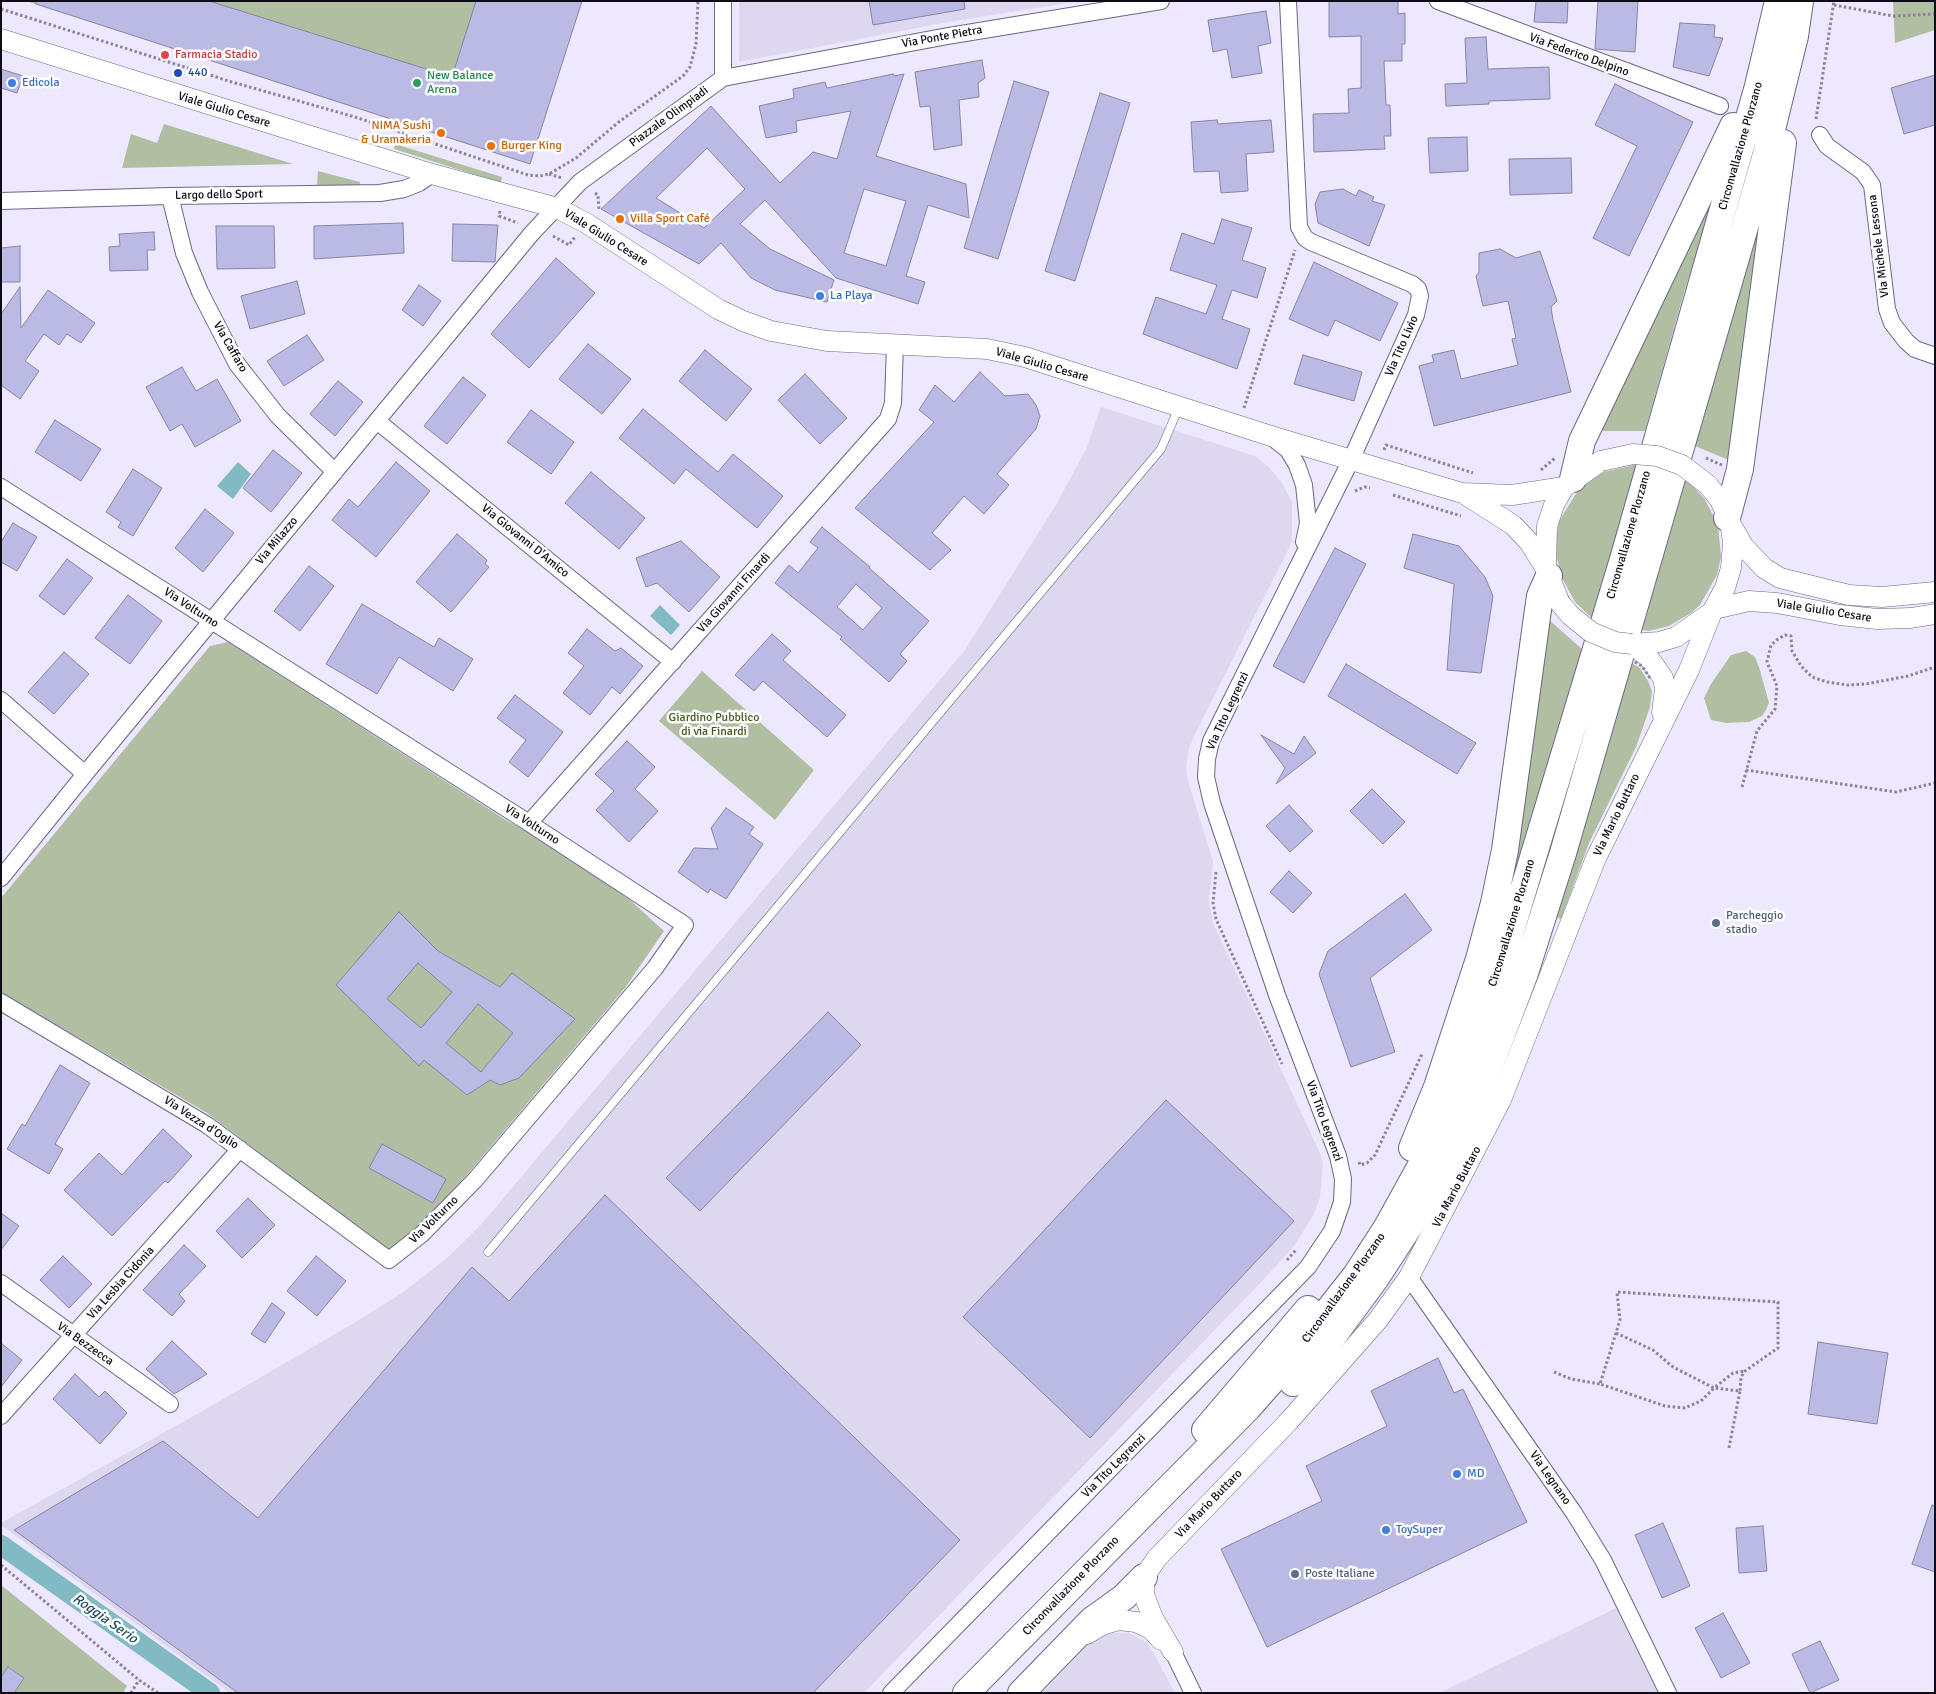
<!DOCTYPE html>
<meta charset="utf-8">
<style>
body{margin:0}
#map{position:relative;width:1936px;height:1694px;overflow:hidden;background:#ede8fe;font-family:Signika,sans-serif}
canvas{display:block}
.frame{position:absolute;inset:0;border:2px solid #0e0b17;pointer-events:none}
</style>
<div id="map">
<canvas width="1936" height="1694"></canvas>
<div class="frame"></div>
</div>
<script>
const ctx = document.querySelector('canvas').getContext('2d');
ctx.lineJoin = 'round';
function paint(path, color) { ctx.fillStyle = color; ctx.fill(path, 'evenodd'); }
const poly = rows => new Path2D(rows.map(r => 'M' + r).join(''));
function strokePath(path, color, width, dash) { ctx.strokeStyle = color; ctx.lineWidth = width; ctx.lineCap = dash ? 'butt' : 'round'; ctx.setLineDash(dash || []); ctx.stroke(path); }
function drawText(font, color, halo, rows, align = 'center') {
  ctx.font = font + ' Signika,sans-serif'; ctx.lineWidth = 5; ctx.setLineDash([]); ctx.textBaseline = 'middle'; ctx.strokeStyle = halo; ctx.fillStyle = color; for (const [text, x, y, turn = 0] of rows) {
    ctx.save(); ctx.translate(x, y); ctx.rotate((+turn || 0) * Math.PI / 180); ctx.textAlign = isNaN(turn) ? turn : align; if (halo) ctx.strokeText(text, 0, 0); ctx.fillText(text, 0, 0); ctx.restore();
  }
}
paint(poly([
 [739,1,1080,1,943,23,739,62],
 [1101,407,1255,456,1269,467,1282,483,1292,502,1292,542,1197,730,1189,748,1186,768,1188,781,1213,861,1209,902,1213,923,1320,1153,1323,1164,1320,1197,1314,1214,1294,1246,1262,1281,864,1693,230,1693,1,1525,1,1523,201,1412,354,1323,402,1293,446,1259,479,1227,965,650,1057,503,1086,449],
 [1616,1608,1658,1693,1439,1693,1598,1617],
 [1113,1633,1129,1633,1148,1643,1175,1693,1042,1693,1095,1638]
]), '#ddd7f0');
paint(poly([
 [26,1,582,1,530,164],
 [1893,1,1935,1,1935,30,1895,43],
 [164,124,293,164,122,168,131,134,157,143],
 [395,144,502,177,501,183,394,149],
 [318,171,360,182,360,186,317,185],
 [1721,178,1685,289,1645,431,1597,431],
 [1764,204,1731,461,1695,446],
 [1638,464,1592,618,1575,602,1562,578,1555,550,1559,521,1577,492,1588,481,1604,472],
 [1686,479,1704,498,1718,525,1721,557,1717,575,1700,605,1691,613,1669,626,1649,631,1642,630],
 [1547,618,1583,650,1511,895,1506,895],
 [228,642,509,822,542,839,630,900,664,931,625,988,465,1177,420,1225,388,1250,207,1113,1,992,1,898,210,646],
 [1746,651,1755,657,1759,667,1769,703,1766,710,1762,716,1749,722,1726,723,1711,720,1704,698,1711,684,1731,655],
 [1631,663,1639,667,1648,681,1652,691,1650,707,1636,747,1589,843,1561,919,1556,917],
 [702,671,814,770,775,820,659,721],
 [1,1585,127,1686,123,1693,13,1693,24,1678,9,1667,1,1677]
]), '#b0bea2');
paint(poly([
 [238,462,251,474,233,499,217,486],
 [660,605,680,625,671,635,650,616]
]), '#82bac4');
strokePath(poly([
 [1,1545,210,1693]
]), '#82bac4', 20);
const building = poly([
 [36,1,209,1,452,77,476,1,582,1,530,164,36,4,36,1],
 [869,1,964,1,965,9,873,25,869,1],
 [1329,1,1398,1,1398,14,1405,13,1405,44,1402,44,1402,61,1384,61,1386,105,1390,105,1391,136,1384,136,1385,149,1314,152,1313,114,1349,113,1348,89,1361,88,1361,36,1329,37,1329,1],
 [1536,1,1568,1,1567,23,1534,22,1536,1],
 [1598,1,1638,1,1635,52,1595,49,1598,1],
 [1266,11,1271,43,1258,46,1262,73,1232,78,1227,49,1213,52,1208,20,1266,11],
 [1680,23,1715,25,1714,37,1723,38,1709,76,1673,67,1680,23],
 [1486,37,1488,69,1549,67,1550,99,1489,101,1489,104,1446,106,1445,84,1467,83,1465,38,1486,37],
 [982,60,985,78,978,83,979,97,959,100,962,145,934,150,930,106,920,107,915,72,982,60],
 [1,69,23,76,17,93,1,88,1,69],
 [893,74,894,76,904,74,876,156,966,184,969,218,928,205,906,276,925,282,918,304,836,278,765,200,740,224,770,249,834,280,827,302,775,290,751,278,721,243,699,264,601,209,711,106,780,183,813,152,837,159,851,111,796,121,797,132,766,138,759,106,794,98,793,89,825,82,827,88,893,74],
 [707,148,745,189,704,228,656,198,707,148],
 [864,189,906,201,886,266,844,253,864,189],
 [1935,75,1935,125,1904,134,1891,88,1935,75],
 [1014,81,1049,92,998,259,964,248,1014,81],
 [1615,84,1693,122,1629,256,1593,238,1637,146,1595,125,1615,84],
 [1100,93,1130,103,1075,281,1045,271,1100,93],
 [1217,120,1218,124,1271,120,1274,152,1246,154,1248,191,1221,193,1219,171,1194,172,1191,122,1217,120],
 [1467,137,1468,171,1430,173,1428,138,1467,137],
 [1571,158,1572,193,1510,195,1509,159,1571,158],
 [1343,189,1356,196,1359,190,1374,197,1372,201,1385,205,1369,246,1318,223,1315,204,1320,192,1343,189],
 [1222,219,1252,228,1242,260,1266,268,1257,298,1232,290,1222,319,1250,329,1237,369,1143,334,1156,297,1206,314,1217,285,1170,270,1182,233,1214,244,1222,219],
 [403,223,404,253,314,259,314,226,403,223],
 [453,224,498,225,495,262,452,261,453,224],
 [216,226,274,226,275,268,217,269,216,226],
 [154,232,155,250,147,250,148,270,110,271,109,247,120,246,119,234,154,232],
 [20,246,20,282,1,282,1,248,20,246],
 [1500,249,1516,258,1540,251,1557,301,1551,307,1553,320,1571,392,1434,426,1419,366,1434,362,1432,355,1454,350,1461,379,1518,365,1512,339,1516,338,1508,301,1483,306,1476,276,1479,272,1479,253,1500,249],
 [556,258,595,293,529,368,491,334,556,258],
 [1314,262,1398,303,1380,341,1335,320,1328,336,1289,319,1314,262],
 [297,281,305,314,250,329,241,296,297,281],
 [419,285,441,301,423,326,402,310,419,285],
 [20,287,21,328,48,290,95,323,81,343,67,334,59,345,44,334,25,361,39,371,20,399,1,385,1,314,20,287],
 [307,335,324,360,284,386,267,361,307,335],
 [588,344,631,379,602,414,559,379,588,344],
 [705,350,752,389,726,421,679,381,705,350],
 [1303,355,1362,372,1354,401,1294,384,1303,355],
 [182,367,196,391,217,379,241,421,195,447,182,424,170,431,146,387,182,367],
 [980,372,1005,396,1028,394,1036,405,1040,416,1036,429,997,474,1009,485,984,514,964,496,932,533,951,550,930,570,855,508,934,422,919,410,935,385,954,402,980,372],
 [805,374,847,418,820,444,778,400,805,374],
 [463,377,486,395,447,444,424,426,463,377],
 [338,381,363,402,335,436,310,414,338,381],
 [643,409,718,472,733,454,783,496,757,528,686,469,674,484,619,438,643,409],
 [531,410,574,442,551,474,507,442,531,410],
 [55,420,101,449,81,481,35,452,55,420],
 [273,450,302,473,271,512,243,488,273,450],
 [396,462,430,491,376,557,332,520,349,499,358,507,396,462],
 [133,469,162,488,133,536,118,527,121,522,106,512,133,469],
 [591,472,645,518,619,549,565,503,591,472],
 [205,509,234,533,203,572,175,548,205,509],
 [13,523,37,537,17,571,1,562,1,542,13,523],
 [822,527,870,567,869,568,929,621,900,654,907,661,889,682,840,639,842,637,775,583,789,565,798,573,818,548,810,542,822,527],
 [856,584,882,608,863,630,837,607,856,584],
 [457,534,487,560,485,564,489,567,451,612,416,582,457,534],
 [1413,534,1459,546,1485,577,1493,596,1481,673,1447,670,1454,584,1404,568,1413,534],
 [681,541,720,577,689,612,657,583,646,587,636,558,681,541],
 [1335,548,1366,564,1304,683,1273,666,1335,548],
 [67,559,93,578,64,615,39,596,67,559],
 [309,566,334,586,300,631,274,611,309,566],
 [128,595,162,621,130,664,95,638,128,595],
 [362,604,434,647,439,638,473,659,453,691,399,657,377,694,326,664,362,604],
 [587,629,615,651,621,648,643,666,620,694,612,687,590,715,563,693,584,666,568,653,587,629],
 [772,634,791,651,783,660,846,715,827,737,763,681,754,691,735,675,772,634],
 [64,652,89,674,54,714,28,692,64,652],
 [1346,664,1476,743,1457,774,1328,696,1346,664],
 [515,695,563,732,528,777,509,762,526,740,497,718,515,695],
 [1261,735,1294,754,1304,736,1316,753,1276,784,1285,768,1261,735],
 [627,741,655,767,635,789,658,811,629,842,596,810,614,791,595,774,627,741],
 [1372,789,1405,822,1383,844,1350,811,1372,789],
 [1289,805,1313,831,1290,852,1266,826,1289,805],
 [726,808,754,827,749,834,763,844,726,899,710,889,708,893,678,872,694,848,718,849,711,828,726,808],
 [1289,871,1312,893,1293,913,1270,892,1289,871],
 [1405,894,1432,930,1370,978,1395,1052,1351,1067,1319,974,1328,951,1405,894],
 [399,912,438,951,500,987,512,973,575,1019,519,1078,500,1085,490,1080,467,1095,424,1060,419,1066,336,985,399,912],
 [418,963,452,992,421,1028,387,999,418,963],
 [478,1004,513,1033,481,1072,446,1043,478,1004],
 [828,1012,861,1045,700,1211,666,1178,828,1012],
 [60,1065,90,1083,55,1144,63,1149,49,1174,7,1149,22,1124,25,1126,60,1065],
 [1166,1100,1294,1221,1090,1438,963,1317,1166,1100],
 [163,1129,192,1156,168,1183,165,1181,112,1236,64,1190,99,1153,122,1175,163,1129],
 [382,1144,446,1179,433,1203,369,1168,382,1144],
 [605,1195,960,1540,813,1693,238,1693,14,1530,163,1441,258,1518,472,1267,509,1301,605,1195],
 [248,1198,275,1225,242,1258,216,1231,248,1198],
 [1,1213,19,1226,1,1250,1,1213],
 [184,1245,206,1266,179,1294,185,1301,172,1316,143,1290,184,1245],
 [63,1256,92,1284,69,1308,40,1280,63,1256],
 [316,1256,346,1281,317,1316,287,1291,316,1256],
 [272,1303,285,1313,265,1343,251,1334,272,1303],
 [172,1341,207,1374,174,1394,146,1369,172,1341],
 [1818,1342,1888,1353,1877,1424,1808,1414,1818,1342],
 [1,1343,22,1360,1,1387,1,1343],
 [1438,1358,1454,1393,1463,1389,1527,1522,1267,1647,1221,1549,1322,1501,1306,1466,1387,1426,1371,1391,1438,1358],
 [75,1374,99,1397,105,1391,127,1413,100,1444,53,1399,75,1374],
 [1932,1505,1935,1506,1935,1572,1912,1564,1932,1505],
 [1663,1523,1690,1586,1662,1598,1635,1535,1663,1523],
 [1763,1526,1767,1571,1739,1573,1736,1528,1763,1526],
 [1723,1613,1750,1663,1721,1678,1695,1628,1723,1613],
 [1820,1641,1839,1680,1810,1693,1792,1654,1820,1641],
 [8,1667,24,1678,14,1693,1,1693,1,1677,8,1667]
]);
paint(building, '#bbbae4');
strokePath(building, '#8685a6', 1);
const service = poly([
 [488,1252,1161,449,1179,407]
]);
const minor = poly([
 [723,1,723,78],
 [1438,1,1720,106],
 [1820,135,1827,146,1863,172,1872,185,1887,309,1892,323,1906,341,1915,349,1935,356],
 [170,196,184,253,200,292,237,364,278,416,335,472],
 [1,201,170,196,380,193,404,189,419,183,432,174],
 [377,421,673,662],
 [1273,438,1288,450,1297,465,1304,485,1308,523,1304,542],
 [1,487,529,823,685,925,655,968,475,1180,422,1234,389,1260,207,1125,1,1002],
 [1,700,85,774],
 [529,823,888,419,893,403,895,344],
 [1,878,85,774,532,233,580,182,723,78,948,36,1161,1],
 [1409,1277,1574,1513,1603,1560,1668,1693],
 [1,1283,170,1404],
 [1,1416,240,1149],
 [1173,1652,1193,1693],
 [891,1693,1308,1267,1332,1231,1342,1202,1343,1179,1338,1156,1277,995,1212,803,1206,777,1207,759,1211,741,1351,460,1416,315,1420,296,1418,289,1412,284,1311,242,1305,238,1299,227,1288,1]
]);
const tertiary = poly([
 [1,39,432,174,557,208,586,223,718,309,743,321,771,331,827,341,987,349,1025,357,1271,436,1462,493,1512,495,1564,487],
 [1708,485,1720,500,1730,523,1744,547,1764,568,1780,578,1849,595,1882,597,1935,592],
 [1466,495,1513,525,1529,542,1546,569,1560,603],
 [1546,567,1547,526,1554,505,1564,487,1601,461],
 [1714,609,1749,601,1777,603,1840,615,1877,619,1911,618,1935,614],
 [1632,644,1659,642,1676,637,1712,612,1725,588,1731,568,1733,542,1731,528],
 [1632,644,1649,658,1663,678,1665,688,1662,713],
 [1087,1634,1102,1625,1119,1620,1136,1622,1151,1629,1161,1640],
 [1173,1652,1153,1618,1144,1595,1144,1577,1157,1558,1288,1422,1378,1320,1409,1277,1501,1100,1596,858,1689,670,1712,612]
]);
const trunk = poly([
 [1573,479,1582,441,1733,126],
 [1727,518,1740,469,1783,143],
 [1412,1148,1437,1087,1479,959,1494,903,1505,850,1537,617,1540,596,1549,576],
 [1293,1383,1326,1346,1376,1278,1422,1207,1479,1095,1524,976,1563,853,1765,158,1795,36,1800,1],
 [1205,1430,1308,1309],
 [966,1693,1248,1408,1278,1374,1356,1275,1387,1227,1435,1140,1457,1090,1500,967,1624,556,1758,86,1778,1],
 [1021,1693,1092,1620,1124,1597,1144,1577]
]);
strokePath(service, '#6d6685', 9);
strokePath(minor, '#6d6685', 18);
strokePath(tertiary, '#6d6685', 21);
strokePath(trunk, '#6d6685', 28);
strokePath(poly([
 [1834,5,1893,16,1935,14],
 [1,9,232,82,355,117,528,175,540,176,549,174,576,158,620,121,683,76,690,67,696,44,698,1],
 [1816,119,1834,1],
 [549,174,562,178],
 [595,193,598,195,599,209],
 [500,211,499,216,518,223],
 [553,236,569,245,575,237],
 [1244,408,1295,250],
 [1384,450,1386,445,1473,473],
 [1541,470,1555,458],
 [1355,491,1365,487,1370,488],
 [1393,495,1461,516],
 [1746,770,1896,792,1935,783],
 [1742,787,1757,731,1775,709,1777,686,1767,662,1771,645,1778,639,1785,635,1791,636,1792,651,1801,666,1812,677,1827,682,1847,685,1866,684,1908,676,1935,667],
 [1216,872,1213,903,1216,919,1282,1064],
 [1359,1162,1360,1165,1367,1163,1375,1155,1422,1054],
 [1287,1260,1296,1250],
 [1616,1333,1653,1350,1673,1367,1714,1388,1733,1373,1744,1371],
 [1554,1372,1571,1379,1600,1384],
 [1729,1448,1740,1391,1714,1388,1701,1401,1685,1408,1665,1406,1600,1384,1620,1320,1617,1292,1778,1302,1778,1348,1745,1371,1741,1377,1740,1391],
 [1,1565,139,1680,158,1693],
 [131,1693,139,1680]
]), '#898597', 3, [2.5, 2.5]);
strokePath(service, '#fff', 8);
strokePath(minor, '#fff', 16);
strokePath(tertiary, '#fff', 20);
strokePath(trunk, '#fff', 26);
const tertiaryBridge = poly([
 [1601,461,1633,454,1657,456,1682,465,1708,485],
 [1560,603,1570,615,1591,632,1615,642,1632,644]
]);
strokePath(tertiaryBridge, '#6d6685', 21, []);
strokePath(poly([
 [1706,458,1722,465],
 [1635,662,1642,666,1650,678]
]), '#898597', 3, [2.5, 2.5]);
strokePath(tertiaryBridge, '#fff', 20);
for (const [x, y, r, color] of [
 [165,55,5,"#e0444e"],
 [178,73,5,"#1a4fb4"],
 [12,83,5,"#3f7fe0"],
 [417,83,5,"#2e9e5b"],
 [441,133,5,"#e8710a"],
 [491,146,5,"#e8710a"],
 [620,219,5,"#e8710a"],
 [820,296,5,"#3f7fe0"],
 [1716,923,5,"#5c6f8a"],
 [1457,1474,5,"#3f7fe0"],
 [1386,1530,5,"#3f7fe0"],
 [1295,1574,5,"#5c6f8a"]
]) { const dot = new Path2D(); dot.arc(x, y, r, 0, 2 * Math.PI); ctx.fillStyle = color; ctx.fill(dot); strokePath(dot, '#fff', 2); }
drawText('12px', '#0e0b17', '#fff', [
 ["Via Ponte Pietra",942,37,-10],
 ["Via Federico Delpino",1579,55,20],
 ["Viale Giulio Cesare",224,110,17],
 ["Piazzale Olimpiadi",669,117,-36],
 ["Circonvallazione Plorzano",1741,146,-74],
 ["Largo dello Sport",219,195,-1],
 ["Viale Giulio Cesare",606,238,32],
 ["Via Michele Lessona",1879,246,-97],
 ["Via Tito Livio",1402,346,-66],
 ["Via Caffaro",230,347,60],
 ["Viale Giulio Cesare",1042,365,16],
 ["Circonvallazione Plorzano",1629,535,-74],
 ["Via Milazzo",277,541,-50],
 ["Via Giovanni D'Amico",525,541,39],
 ["Via Giovanni Finardi",734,593,-48],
 ["Via Volturno",191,608,33],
 ["Viale Giulio Cesare",1824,611,9],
 ["Via Tito Legrenzi",1228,711,-65],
 ["Via Mario Buttaro",1617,815,-64],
 ["Via Volturno",532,825,33],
 ["Circonvallazione Plorzano",1512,923,-73],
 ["Via Tito Legrenzi",1324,1121,70],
 ["Via Vezza d'Oglio",201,1123,33],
 ["Via Mario Buttaro",1457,1187,-62],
 ["Via Volturno",434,1220,-44],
 ["Via Lesbia Cidonia",121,1283,-48],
 ["Circonvallazione Plorzano",1344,1288,-54],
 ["Via Bezzecca",85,1344,35],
 ["Via Tito Legrenzi",1114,1466,-45],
 ["Via Legnano",1550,1478,55],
 ["Via Mario Buttaro",1209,1504,-46],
 ["Circonvallazione Plorzano",1071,1586,-46]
]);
drawText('12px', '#be3a42', '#fff', [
 ["Farmacia Stadio",175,55]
], 'left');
drawText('12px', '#164399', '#fff', [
 ["440",188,73]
], 'left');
drawText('12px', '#27864d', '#fff', [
 ["New Balance",427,76],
 ["Arena",427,90]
], 'left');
drawText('12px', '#366cbe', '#fff', [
 ["Edicola",22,83],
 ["La Playa",830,296],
 ["MD",1467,1474],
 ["ToySuper",1396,1530]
], 'left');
drawText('12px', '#c56008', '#fff', [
 ["NIMA Sushi",431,126,"right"],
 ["& Uramakeria",431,140,"right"],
 ["Burger King",501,146],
 ["Villa Sport Café",630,219]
], 'left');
drawText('12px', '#41591e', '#fff', [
 ["Giardino Pubblico",714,718],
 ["di via Finardi",714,732]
]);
drawText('12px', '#4e5e75', '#fff', [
 ["Parcheggio",1726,916],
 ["stadio",1726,930],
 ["Poste Italiane",1305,1574]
], 'left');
drawText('italic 14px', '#1e4f58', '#fff', [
 ["Roggia Serio",105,1619,35]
]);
</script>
